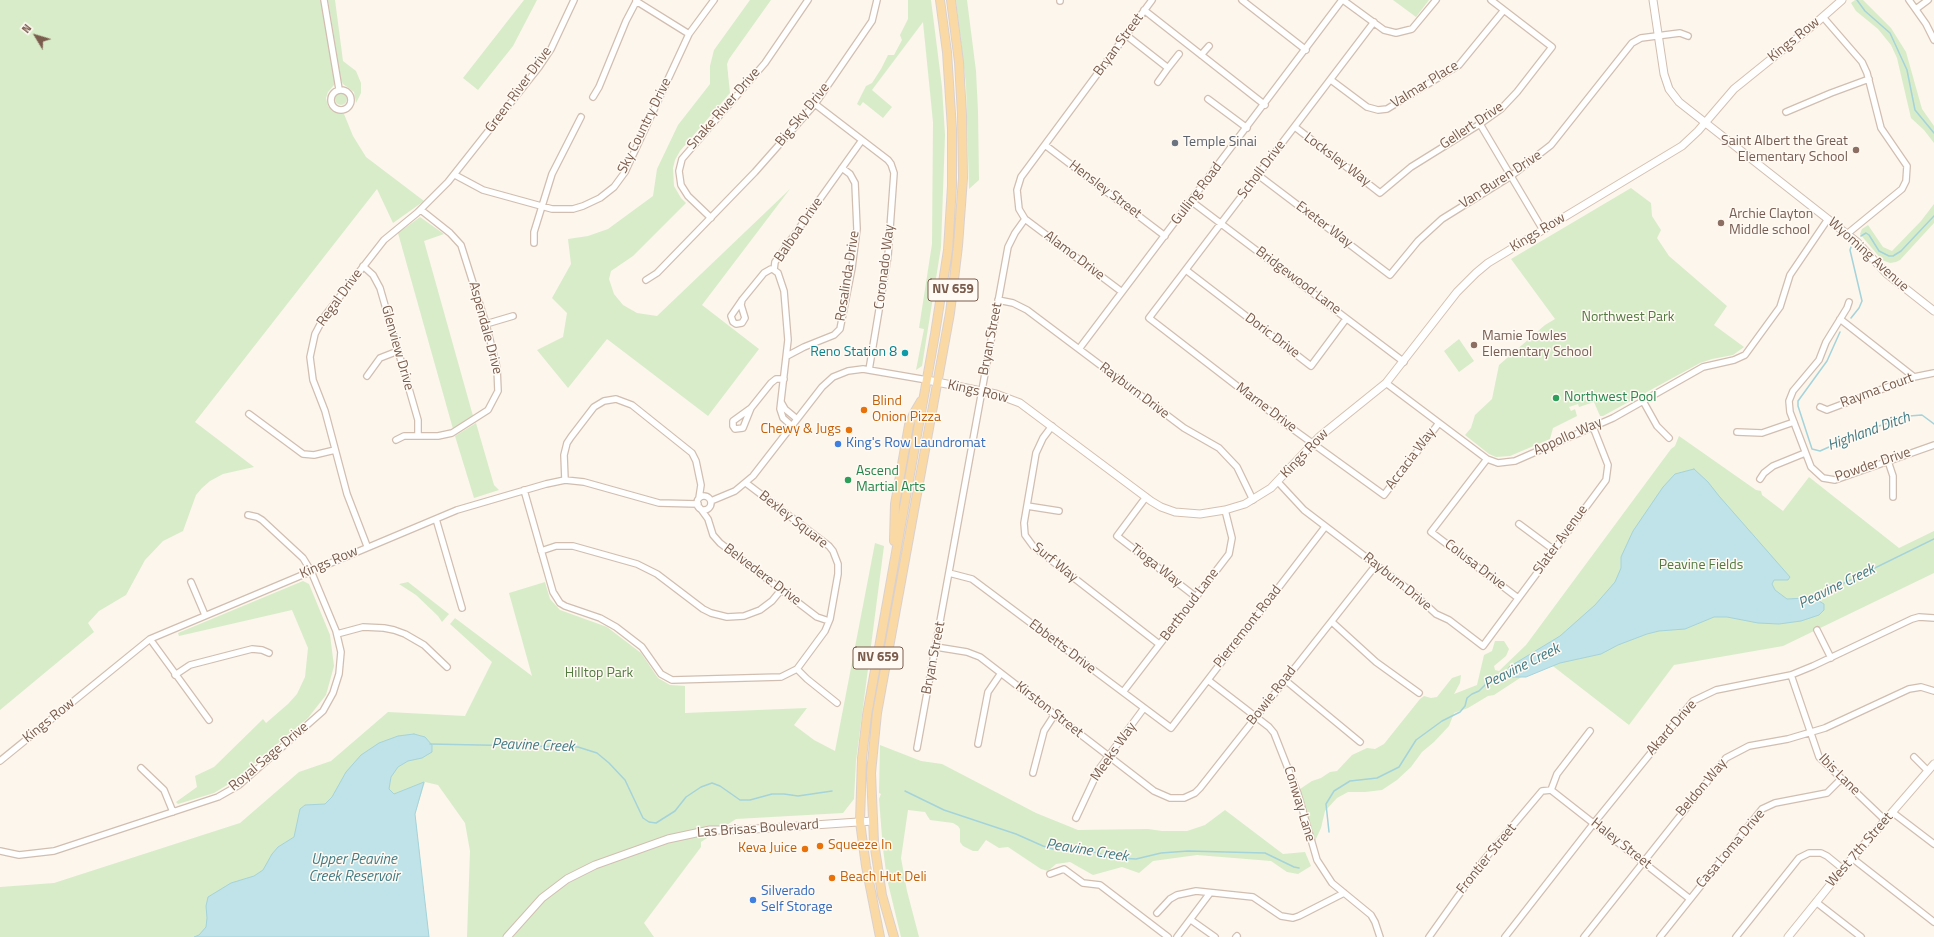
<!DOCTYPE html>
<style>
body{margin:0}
#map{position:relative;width:1934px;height:937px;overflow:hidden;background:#fdf6ec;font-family:"Titillium Web",sans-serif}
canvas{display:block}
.north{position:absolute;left:16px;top:16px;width:40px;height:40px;-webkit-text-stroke:3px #fffaf3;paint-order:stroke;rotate:308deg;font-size:11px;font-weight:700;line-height:16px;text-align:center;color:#7a5c4d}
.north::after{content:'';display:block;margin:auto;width:14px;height:18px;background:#7a5c4d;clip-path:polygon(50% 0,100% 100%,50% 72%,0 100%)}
</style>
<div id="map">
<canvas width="1934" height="937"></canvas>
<div class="north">N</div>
</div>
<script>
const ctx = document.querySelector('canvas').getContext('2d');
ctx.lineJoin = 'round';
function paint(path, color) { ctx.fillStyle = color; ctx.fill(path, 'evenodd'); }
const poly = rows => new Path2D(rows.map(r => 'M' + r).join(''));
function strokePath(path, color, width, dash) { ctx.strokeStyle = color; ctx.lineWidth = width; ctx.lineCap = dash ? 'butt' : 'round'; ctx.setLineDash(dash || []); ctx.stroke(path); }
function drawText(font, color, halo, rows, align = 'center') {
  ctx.font = font + ' "Titillium Web",sans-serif'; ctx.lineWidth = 3; ctx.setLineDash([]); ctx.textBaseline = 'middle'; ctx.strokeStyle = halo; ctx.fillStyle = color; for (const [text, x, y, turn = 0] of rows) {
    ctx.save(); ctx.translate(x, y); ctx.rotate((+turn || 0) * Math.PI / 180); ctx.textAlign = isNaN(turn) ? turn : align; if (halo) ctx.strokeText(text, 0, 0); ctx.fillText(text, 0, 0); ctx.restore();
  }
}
paint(poly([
 [0,0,321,0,334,81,334,85,328,92,326,98,328,106,332,111,344,114,353,136,366,157,424,201,393,223,377,189,195,422,254,467,223,474,210,481,202,488,196,495,183,531,163,541,145,560,126,595,99,611,88,623,94,632,0,710],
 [328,0,335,0,343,61,356,71,361,83,361,93,356,103,354,92,343,84,341,80],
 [524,0,537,0,513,46,478,90,463,78],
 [750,0,771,0,729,59,727,64,730,93,680,151,675,160,673,168,674,186,681,198,686,203,633,256,611,271,609,279,614,294,623,305,637,313,657,316,790,189,702,305,759,349,708,416,607,339,568,388,537,350,563,337,567,313,552,298,571,264,568,239,588,236,608,229,653,196,657,169,678,125,710,84,710,66,714,50],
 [908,0,931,0,942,87,945,135,941,247,922,366,916,370,924,329,919,328,932,244,933,122,923,22,872,90,892,107,883,118,863,102,860,106,857,104,866,86,872,83,881,69,888,55,894,55,902,40,900,35,908,19],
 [956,0,967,0,976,71,978,111,979,180,969,189,966,85],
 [1393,0,1429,0,1416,17],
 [1855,0,1863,0,1891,28,1906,52,1922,109,1934,126,1934,143,1924,130,1911,118,1897,58,1891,45,1878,29,1856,11,1851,3],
 '335 99a6 6 0 1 1 12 0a6 6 0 1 1-12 0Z',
 [1631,188,1651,203,1652,216,1661,230,1657,238,1669,256,1727,306,1714,325,1744,347,1733,355,1712,359,1700,363,1603,416,1600,416,1594,402,1579,407,1578,404,1569,407,1571,411,1575,409,1577,416,1553,428,1550,439,1510,456,1496,457,1489,454,1465,435,1471,428,1475,415,1492,399,1499,365,1545,325,1555,319,1511,259],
 [1934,204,1934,223,1900,260,1896,262,1890,263,1882,260,1860,234,1862,229,1868,225,1883,247,1892,251,1921,221],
 [420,217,444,234,424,241,473,416,453,429,398,233],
 [1459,339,1474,361,1459,372,1444,351],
 [476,423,494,485,499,490,474,498,455,436],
 [1679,436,1756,490,1761,491,1762,495,1783,511,1809,477,1899,548,1934,531,1934,573,1783,646,1674,665,1629,725,1549,663,1523,676,1494,695,1488,696,1468,708,1454,713,1449,726,1434,742,1422,752,1411,767,1397,780,1382,790,1365,792,1348,792,1337,798,1325,811,1321,828,1315,841,1300,789,1312,781,1321,778,1330,772,1337,771,1352,755,1367,748,1375,749,1384,744,1420,699,1424,696,1431,698,1437,697,1452,678,1461,675,1460,683,1454,694,1477,685,1484,655,1492,651,1495,641,1504,641,1509,649,1506,656,1494,666,1495,670,1499,671,1526,645,1671,449,1675,446],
 [875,543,884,546,856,761,854,799,843,813,736,819,701,842,701,847,644,923,654,937,467,937,470,851,465,823,438,785,425,782,415,814,429,937,0,937,0,887,54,883,240,823,299,772,331,761,388,712,465,716,492,662,450,624,455,618,532,676,509,593,545,582,550,599,560,610,607,627,641,653,658,678,670,685,685,686,685,713,807,708,794,725,814,740,835,751],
 [303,581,309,584,330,635,334,666,326,695,308,718,232,782,214,793,178,804,176,802,197,787,195,776,214,767,263,719,266,723,288,704,297,694,305,677,308,648,292,610,179,636,178,633],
 [408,582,449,614,442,622,438,616,416,595,399,584],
 [880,745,921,761,942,764,1036,813,1078,830,1148,829,1162,831,1187,831,1205,825,1225,810,1283,854,1305,852,1311,866,1298,874,1287,872,1271,861,1197,855,1153,861,1139,873,1122,867,1093,875,1070,862,1056,864,1048,871,1041,869,1008,847,999,848,986,840,978,851,973,851,963,846,960,842,960,829,958,826,953,823,930,820,925,812,908,810,901,858,907,891,919,937,901,937,887,879,883,849,879,799,881,794,879,793]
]), '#d8ecc9');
const water = poly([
 [1694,469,1708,482,1719,496,1790,577,1788,580,1774,580,1772,584,1775,590,1787,599,1806,598,1819,601,1824,604,1824,610,1819,615,1801,621,1779,624,1758,623,1727,617,1714,617,1685,629,1659,631,1647,634,1618,645,1601,654,1560,663,1526,677,1510,677,1506,674,1509,667,1560,636,1595,605,1615,582,1621,568,1621,557,1633,531,1663,487,1675,474,1694,469],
 [414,734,425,737,432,745,432,752,422,758,408,761,398,767,391,777,389,789,394,794,424,782,415,814,429,937,194,937,199,935,206,927,207,918,206,906,208,897,231,883,254,876,263,870,272,854,278,847,294,837,300,809,305,805,325,804,332,797,346,772,361,755,379,743,398,736,414,734]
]);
paint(water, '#bfe3e8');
strokePath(water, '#a5d3da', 1);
strokePath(poly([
 [1857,0,1865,11,1890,33,1907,70,1915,110,1934,133],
 [1861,236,1866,233,1869,235,1879,251,1889,256,1893,256,1901,251,1934,216],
 [1851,318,1859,308,1862,301,1850,250,1851,247],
 [1840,332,1827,361,1798,401,1798,406,1812,449,1820,451,1867,430,1909,416,1922,415,1934,424],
 [1813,601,1828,591,1934,539],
 [430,744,578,747,597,753,609,763,625,780,643,818,649,822,656,823,675,811,686,797,701,787,712,783,720,786,740,800,750,800,772,794,784,794,798,796,832,791],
 [905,791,944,810,1016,834,1043,846,1053,849,1074,848,1098,853,1107,857,1118,858,1136,859,1161,853,1188,851,1265,853,1294,867,1299,868],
 [1329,832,1326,804,1334,791,1350,781,1377,778,1399,767,1416,740,1442,721,1460,712,1465,706,1467,698,1472,694,1479,691,1485,685,1508,671]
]), '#a5d3da', 1.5);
const minor = poly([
 [324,0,339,89],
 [1060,0,1060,1],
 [1242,0,1306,50],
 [1343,0,1384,30,1396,33,1412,29,1436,0],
 [1909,0,1926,24,1934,40],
 [636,1,689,34],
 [1916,9,1928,0],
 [1144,10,1265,105],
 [1823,17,1862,62,1867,73,1881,128,1907,166,1906,181,1902,189,1847,234],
 [1374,22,1149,318,1290,427,1384,495,1439,423],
 [1126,35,1168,68,1158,82],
 [1201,55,1209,46],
 [1168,68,1179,54],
 [1331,80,1367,107,1378,110,1387,109,1459,65,1504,10],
 '331 100a10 10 0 1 1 20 0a10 10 0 1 1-20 0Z',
 [593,97,599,87,626,21,637,0],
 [1208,99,1247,128],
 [815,104,888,160,891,164,894,173,888,256,869,370],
 [1786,112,1831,93,1869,79],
 [1480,124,1543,230],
 [1295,127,1380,193,1411,167,1480,124,1501,109,1517,92,1552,47,1491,0],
 [1045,145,1165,236],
 [455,175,483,190,552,209,573,209,583,206,600,198,614,187,625,172,689,34,714,0],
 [1258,175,1390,275,1418,241,1442,219,1511,176,1551,145,1632,43,1641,38,1680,33,1688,36],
 [1191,201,1404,362],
 [711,218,688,196,681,185,679,171,682,159,765,63,808,0],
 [534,243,534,232,552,174,581,117],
 [363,266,373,275,380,288,418,420,418,435],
 [1186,270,1311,366,1346,319],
 [646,280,657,273,755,172,815,104,872,21,877,0],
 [1122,292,1025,219,1019,209,1017,190,1021,177,1152,0],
 [742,300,741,305,745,318,742,323,736,324,733,322,731,316,742,300],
 [742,300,764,273,771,269,774,270],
 [998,300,1013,303,1027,310,1184,428,1219,448,1237,467,1253,500],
 [1849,302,1847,308,1826,342,1819,360,1793,391,1789,401,1790,412,1811,467,1823,478,1835,480,1934,445],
 [1840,319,1914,377],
 [486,324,513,316],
 [1079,349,1342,0],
 [787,356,804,347,834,335,840,329,852,268,857,229,855,183,850,174,842,168],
 [367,376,380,358,398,351],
 [1386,383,1487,459,1498,463,1515,461,1613,418,1703,367,1734,360,1745,355,1780,307,1790,275,1828,219],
 [1643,401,1657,426,1669,438],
 [781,402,785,409,797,419],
 [1820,407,1827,410,1914,377,1934,373],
 [751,408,733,421,733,426,735,429,743,428,751,408,771,383,776,379,784,379],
 [249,414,303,454,314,455,335,450],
 [792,426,783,418,780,409,788,340,784,291,778,273,774,270,775,262,862,140],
 [1052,426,1043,438,1036,453,1024,523,1025,535,1033,546,1159,644],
 [1737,432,1762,433,1794,422],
 [396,440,404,436,438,436,452,433,488,410,498,391,497,368,486,324,461,245,450,233,421,210],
 [1487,459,1431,532,1518,598],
 [1888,461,1893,476,1893,497],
 [1760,479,1764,473,1773,466,1805,453],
 [565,480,564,455,567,443,571,437,594,407,604,401,616,399,632,405,692,453,696,461,701,485,699,498],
 [1278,482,1304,510,1413,593,1436,614,1449,620,1483,646,1606,480,1608,465,1593,427],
 [524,490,553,592,560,603,565,606,600,618,616,627,642,647,661,674,672,680,781,677,797,669,825,631,830,619,838,574,838,564,833,551,829,546,746,483],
 '697 503a7 7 0 1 1 14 0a7 7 0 1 1-14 0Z',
 [1146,497,1117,536,1196,597],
 [711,501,735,491,753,476,822,387,833,377,848,371,863,369,927,380],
 [1027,506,1059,511],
 [700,508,708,519,713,535,720,543,817,617,829,621],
 [436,519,462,608],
 [1519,524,1554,550],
 [367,546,347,494,325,411,313,380,310,357,315,334,324,317,384,240,417,213,448,182,539,67,551,49,574,0],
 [541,551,556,546,573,546,637,564,657,574,703,609,711,613,727,617,744,616,760,610,772,601,781,590],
 [949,573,972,579,1171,728,1325,527],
 [191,582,205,615],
 [1332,622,1376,662,1419,693],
 [1817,630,1831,658],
 [337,634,363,627,384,628,394,630,405,634,424,645,447,667],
 [150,639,209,720],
 [936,647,967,652,980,657,1154,791,1170,798,1184,798,1195,793,1200,788,1376,565],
 [797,669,807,679,837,703],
 [175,675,190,665,252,649,262,650,269,653],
 [1791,675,1819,757,1885,820],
 [1208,680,1269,727,1274,733,1298,794,1317,860,1332,883,1371,915,1375,922,1380,937],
 [1285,680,1360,742],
 [1123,692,1229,554,1232,538,1225,510],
 [978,744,988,692,1001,673],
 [917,748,1008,247,1015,233,1025,219],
 [1914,757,1928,771],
 [0,761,150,639,457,510,546,484,565,480,584,482,659,503,698,504],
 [141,768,164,790,173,812],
 [1033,773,1044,731,1055,714],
 [1551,790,1690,899],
 [1551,790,1557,774,1590,731],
 [1892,812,1934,844],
 [1076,818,1099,769,1144,708],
 [0,851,19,855,54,851,218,797,239,785,323,711,333,693,339,674,341,652,336,631,311,571,303,558,262,520,257,517,248,515],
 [1852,858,1934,922],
 [1050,874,1064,869,1083,883,1100,885,1168,937],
 [1816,902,1861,937],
 [1157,913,1170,899,1177,895,1196,891,1253,897,1281,916,1293,918,1299,916,1344,893],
 [1191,920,1215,937],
 [1177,937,1210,893],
 [1236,937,1237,936],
 [1429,937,1483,861,1542,791,1551,790],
 [1505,937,1594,823,1693,701,1716,690,1791,675,1813,666,1912,619,1919,617,1934,618],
 [1584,937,1726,758,1749,746,1788,739,1825,728,1909,689,1921,687,1934,691],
 [1660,937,1762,809,1775,803,1827,793,1841,779],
 [1736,937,1799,858,1809,853,1821,853,1827,856,1843,869]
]);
const tertiary = poly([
 [1653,0,1664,74,1669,89,1679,102,1857,242,1887,274,1934,311],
 [507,937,542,898,567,879,595,865,668,839,710,830,740,830,873,821]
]);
const secondary = poly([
 [927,380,996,394,1020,403,1151,501,1161,507,1175,512,1200,514,1225,510,1245,504,1271,488,1319,437,1386,383,1457,292,1476,273,1488,263,1682,146,1698,131,1734,89,1817,22,1842,0],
 [1788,937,1843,869,1934,764]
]);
const primary = poly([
 [894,541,895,504,909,425,914,413,921,401],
 [880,937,866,866,860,822,862,758,867,715,935,334,948,250,952,186,952,129,947,52,940,0],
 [894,937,882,895,874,842,871,773,877,713,950,313,958,246,963,178,962,115,959,62,951,0]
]);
strokePath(minor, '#d1beb0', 8);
strokePath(tertiary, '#d1beb0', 9);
strokePath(secondary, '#d6c0b0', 9);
strokePath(primary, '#dad1cd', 10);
strokePath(minor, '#fff', 5.5);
strokePath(tertiary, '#fff', 7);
strokePath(secondary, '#fff', 7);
strokePath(primary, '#fbd9a5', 8);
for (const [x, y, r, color] of [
 [1175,143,4,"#6b7280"],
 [1856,150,4,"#8d6e63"],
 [1721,223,4,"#8d6e63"],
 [1474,345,4,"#8d6e63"],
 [905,353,4,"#0f9aa8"],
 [1556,398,4,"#2e9e5b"],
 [864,410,4,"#e8710a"],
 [849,430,4,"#e8710a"],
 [838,444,4,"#3f7fe0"],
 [848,480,4,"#2e9e5b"],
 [820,846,4,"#e8710a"],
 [805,849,4,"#e8710a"],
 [832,878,4,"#e8710a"],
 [753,900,4,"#3f7fe0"]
]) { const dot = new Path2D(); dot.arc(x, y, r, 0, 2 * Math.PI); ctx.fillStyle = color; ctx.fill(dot); strokePath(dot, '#fffaf3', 1.5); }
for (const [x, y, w] of [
 [953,290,50],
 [878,658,50]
]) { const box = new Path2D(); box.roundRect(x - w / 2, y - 11, w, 22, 3); ctx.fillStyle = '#fffaf3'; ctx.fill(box); strokePath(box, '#7a5c4d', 1); }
drawText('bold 13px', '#7a5c4d', null, [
 ["NV 659",953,290],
 ["NV 659",878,658]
]);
drawText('14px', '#7a5c4d', '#fffaf3', [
 ["Kings Row",1794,40,-39],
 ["Bryan Street",1119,45,-54],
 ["Valmar Place",1425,85,-32],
 ["Green River Drive",519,90,-54],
 ["Snake River Drive",724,109,-49],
 ["Big Sky Drive",803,115,-51],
 ["Sky Country Drive",645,126,-64],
 ["Gellert Drive",1472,126,-34],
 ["Locksley Way",1337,160,37],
 ["Scholl Drive",1262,170,-53],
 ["Van Buren Drive",1501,180,-33],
 ["Hensley Street",1105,190,37],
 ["Gulling Road",1197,194,-53],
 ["Exeter Way",1324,225,37],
 ["Balboa Drive",799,230,-56],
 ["Kings Row",1538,233,-31],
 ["Wyoming Avenue",1868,255,42],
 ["Alamo Drive",1074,256,37],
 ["Coronado Way",885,267,-83],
 ["Rosalinda Drive",848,276,-81],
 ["Bridgewood Lane",1298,281,37],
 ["Regal Drive",340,298,-54],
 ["Aspendale Drive",485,328,75],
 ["Doric Drive",1272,336,37],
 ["Bryan Street",991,339,-79],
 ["Glenview Drive",397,348,74],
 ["Rayburn Drive",1134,391,37],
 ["Rayma Court",1877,391,-20],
 ["Kings Row",978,392,13],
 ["Marne Drive",1266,408,37],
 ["Appollo Way",1568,437,-24],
 ["Kings Row",1305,454,-46],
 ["Accacia Way",1411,459,-53],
 ["Powder Drive",1873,465,-19],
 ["Bexley Square",793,520,38],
 ["Slater Avenue",1561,540,-54],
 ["Kings Row",329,563,-23],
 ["Surf Way",1055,563,39],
 ["Colusa Drive",1475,565,37],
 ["Tioga Way",1156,566,38],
 ["Belvedere Drive",762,575,37],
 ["Rayburn Drive",1397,582,39],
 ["Berthoud Lane",1190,605,-53],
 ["Pierremont Road",1248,627,-52],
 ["Ebbetts Drive",1062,647,37],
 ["Bryan Street",934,658,-79],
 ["Bowie Road",1272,696,-52],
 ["Kirston Street",1049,710,38],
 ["Kings Row",49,721,-39],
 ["Akard Drive",1672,728,-49],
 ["Meeks Way",1114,752,-55],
 ["Royal Sage Drive",269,757,-40],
 ["Ibis Lane",1839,775,45],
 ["Beldon Way",1702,788,-50],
 ["Conway Lane",1299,804,73],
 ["Las Brisas Boulevard",758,829,-4],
 ["Haley Street",1621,844,38],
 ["Casa Loma Drive",1731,849,-50],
 ["West 7th Street",1860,850,-49],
 ["Frontier Street",1487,859,-51]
]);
drawText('14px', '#785e54', '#fffaf3', [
 ["Saint Albert the Great",1848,142,"right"],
 ["Elementary School",1848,158,"right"],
 ["Archie Clayton",1729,215],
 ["Middle school",1729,231],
 ["Mamie Towles",1482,337],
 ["Elementary School",1482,353]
], 'left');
drawText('14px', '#5b616d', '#fffaf3', [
 ["Temple Sinai",1183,143]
], 'left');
drawText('14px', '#537a41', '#fffaf3', [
 ["Northwest Park",1628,318],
 ["Peavine Fields",1701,566],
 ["Hilltop Park",599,674]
]);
drawText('14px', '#0d838f', '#fffaf3', [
 ["Reno Station 8",897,353]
], 'right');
drawText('14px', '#27864d', '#fffaf3', [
 ["Northwest Pool",1564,398],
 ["Ascend",856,472],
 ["Martial Arts",856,488]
], 'left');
drawText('14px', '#c56008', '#fffaf3', [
 ["Blind",872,402],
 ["Onion Pizza",872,418],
 ["Chewy & Jugs",841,430,"right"],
 ["Squeeze In",828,846],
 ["Keva Juice",797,849,"right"],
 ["Beach Hut Deli",840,878]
], 'left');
drawText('14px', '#366cbe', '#fffaf3', [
 ["King's Row Laundromat",846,444],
 ["Silverado",761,892],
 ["Self Storage",761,908]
], 'left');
drawText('italic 15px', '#437c86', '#fffaf3', [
 ["Highland Ditch",1869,432,-20],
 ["Peavine Creek",1837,587,-26],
 ["Peavine Creek",1522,667,-27],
 ["Peavine Creek",533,746,2],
 ["Peavine Creek",1087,851,9],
 ["Upper Peavine",354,860],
 ["Creek Reservoir",354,877]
]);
</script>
